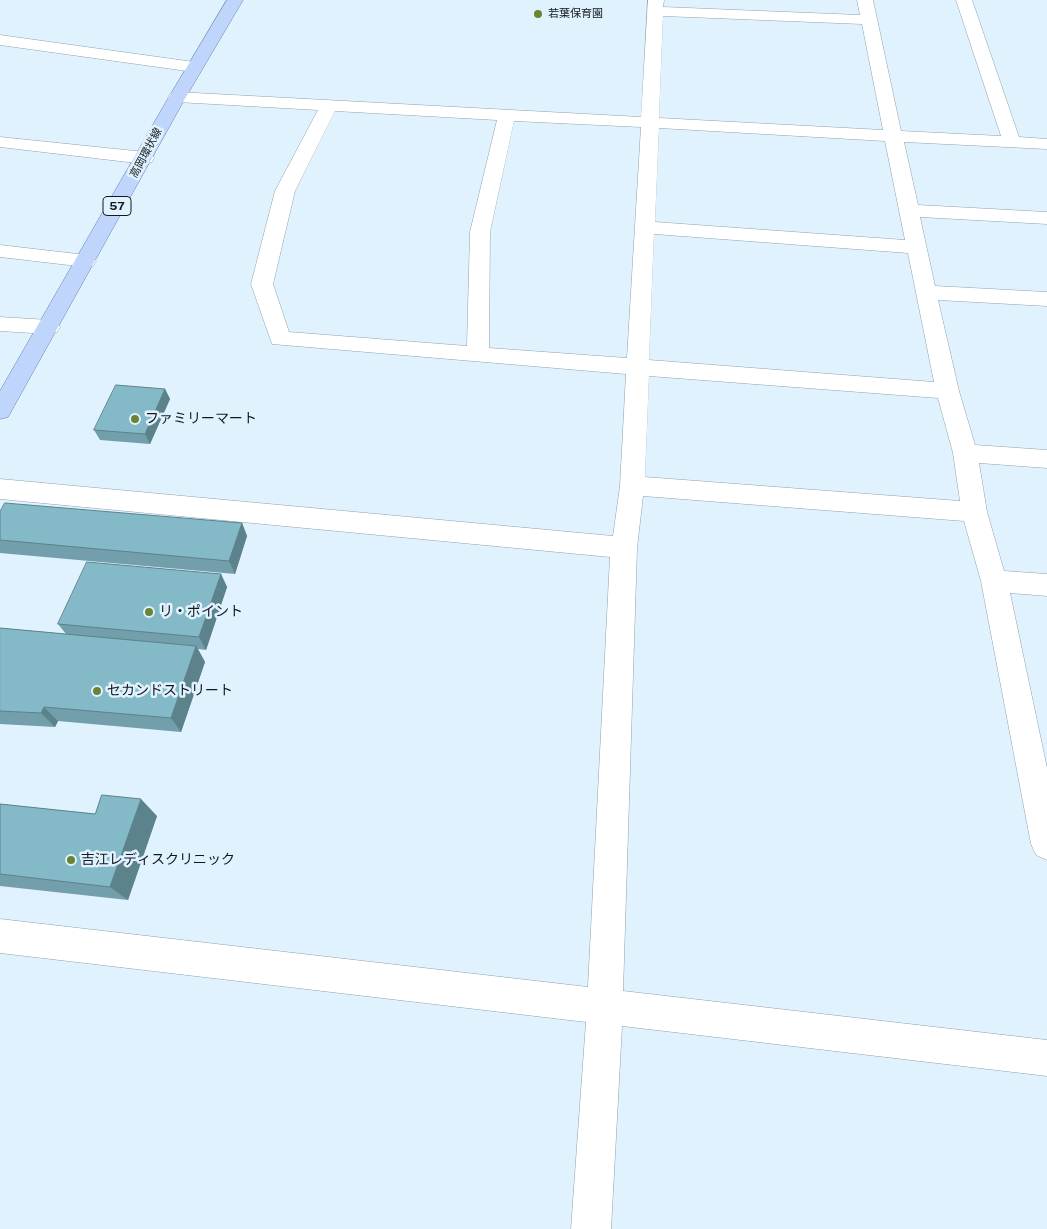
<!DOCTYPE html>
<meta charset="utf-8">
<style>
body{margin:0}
canvas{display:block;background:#e0f2fe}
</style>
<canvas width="1047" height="1229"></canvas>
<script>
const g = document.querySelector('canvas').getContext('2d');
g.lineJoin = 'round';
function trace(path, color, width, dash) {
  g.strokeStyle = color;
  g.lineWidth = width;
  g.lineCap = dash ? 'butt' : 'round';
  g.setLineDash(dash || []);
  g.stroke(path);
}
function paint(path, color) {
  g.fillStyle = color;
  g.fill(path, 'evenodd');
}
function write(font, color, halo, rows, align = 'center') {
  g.font = font + ' "Public Sans","Noto Sans JP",sans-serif';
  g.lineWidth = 5;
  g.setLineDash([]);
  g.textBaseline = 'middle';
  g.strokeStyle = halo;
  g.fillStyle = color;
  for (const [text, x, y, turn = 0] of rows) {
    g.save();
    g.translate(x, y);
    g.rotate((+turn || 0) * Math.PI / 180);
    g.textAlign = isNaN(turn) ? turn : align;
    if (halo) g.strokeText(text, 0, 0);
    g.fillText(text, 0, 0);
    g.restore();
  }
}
const street = new Path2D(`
 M648,0H664L663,7L860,15L857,0H873L901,131L1001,136L956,0H972L1019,137L1047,139V149L904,142L918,205L1047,212V224L920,217L935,286L1047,292V306L938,300L959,391L975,445L1047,450V468L979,463L987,512L1004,571L1047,574V596L1010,593L1047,768V860L1036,855L1031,844L981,581L964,521L643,496L637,548L623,991L1047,1040V1076L622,1026L611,1229H571L586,1022L0,953V919L588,987L610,557L0,499V479L613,536L620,486L626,374L272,344L251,284L275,191L318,110L177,102L171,101L168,97L171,93L177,92L641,117ZM663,16L862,24L883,130L659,118ZM335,111L497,120L470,232L467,346L289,332L273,284L295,191ZM514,121L641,127L627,358L489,348L490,232ZM659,128L885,141L905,240L655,222ZM654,234L908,253L934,382L649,360ZM649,376L938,398L953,453L960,501L645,477Z
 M0,35L194,62L200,63L202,67L200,71L194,72L0,45Z
 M0,137L145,152L152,154L154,158L152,162L145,164L0,147Z
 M0,245L86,255L93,256L96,261L93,266L86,267L0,257Z
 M0,317L49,320L57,322L60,327L57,332L49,334L0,331Z`);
const primary = new Path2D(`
 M227,0H243L183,102L8,417L0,419V391L166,102Z`);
trace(street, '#90a1ac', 1);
trace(primary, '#6681ab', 1);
paint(street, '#fff');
paint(primary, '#bfd5fb');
paint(new Path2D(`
 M165,389L170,399L150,444L100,440L94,430Z
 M0,512L242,523L247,536L235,574L0,553Z
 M221,574L227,587L206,650L198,649L205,662L181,732L58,721L55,727L0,724V628L66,634L58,624Z
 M0,804L95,814L157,816L128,900L0,886Z`), '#729fab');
paint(new Path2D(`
 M165,389L170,399L150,444L145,434Z
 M242,523L247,536L235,574L229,561Z
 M221,574L227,587L206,650L199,637Z
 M196,646L205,662L181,732L171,718Z
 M44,707L58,721L55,727L41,713Z
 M141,799L157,816L128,900L110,887Z`), '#5c828b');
const building = new Path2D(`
 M116,385L165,389L145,434L94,430Z
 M5,503L242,523L229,561L0,540V512Z
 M87,562L221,574L199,637L58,624Z
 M0,628L196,646L171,718L44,707L41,713L0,711Z
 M102,795L141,799L110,887L0,874V804L95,814Z`);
paint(building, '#84b9c7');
trace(building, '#5c828b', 1);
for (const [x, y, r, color] of [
 [538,14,5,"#6b8335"],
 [135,419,5,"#6b8335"],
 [149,612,5,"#6b8335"],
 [97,691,5,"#6b8335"],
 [71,860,5,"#6b8335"]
]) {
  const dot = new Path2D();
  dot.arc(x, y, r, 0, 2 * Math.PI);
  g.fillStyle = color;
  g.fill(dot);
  trace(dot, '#e0f2fe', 2);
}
write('11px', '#12181d', '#e0f2fe', [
 ["若葉保育園",548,14]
], 'left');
write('11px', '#12181d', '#e0f2fe', [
 ["高岡環状線",146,153,-62]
]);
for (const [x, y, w] of [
 [117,206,28]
]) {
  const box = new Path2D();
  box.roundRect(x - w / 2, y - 9.5, w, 19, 4);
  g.fillStyle = '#e0f2fe';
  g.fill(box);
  trace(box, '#12181d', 1);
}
write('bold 12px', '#12181d', null, [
 ["57",117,206]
]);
write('14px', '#12181d', '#e0f2fe', [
 ["ファミリーマート",145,419],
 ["リ・ポイント",159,612],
 ["セカンドストリート",107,691],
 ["吉江レディスクリニック",81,860]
], 'left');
</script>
